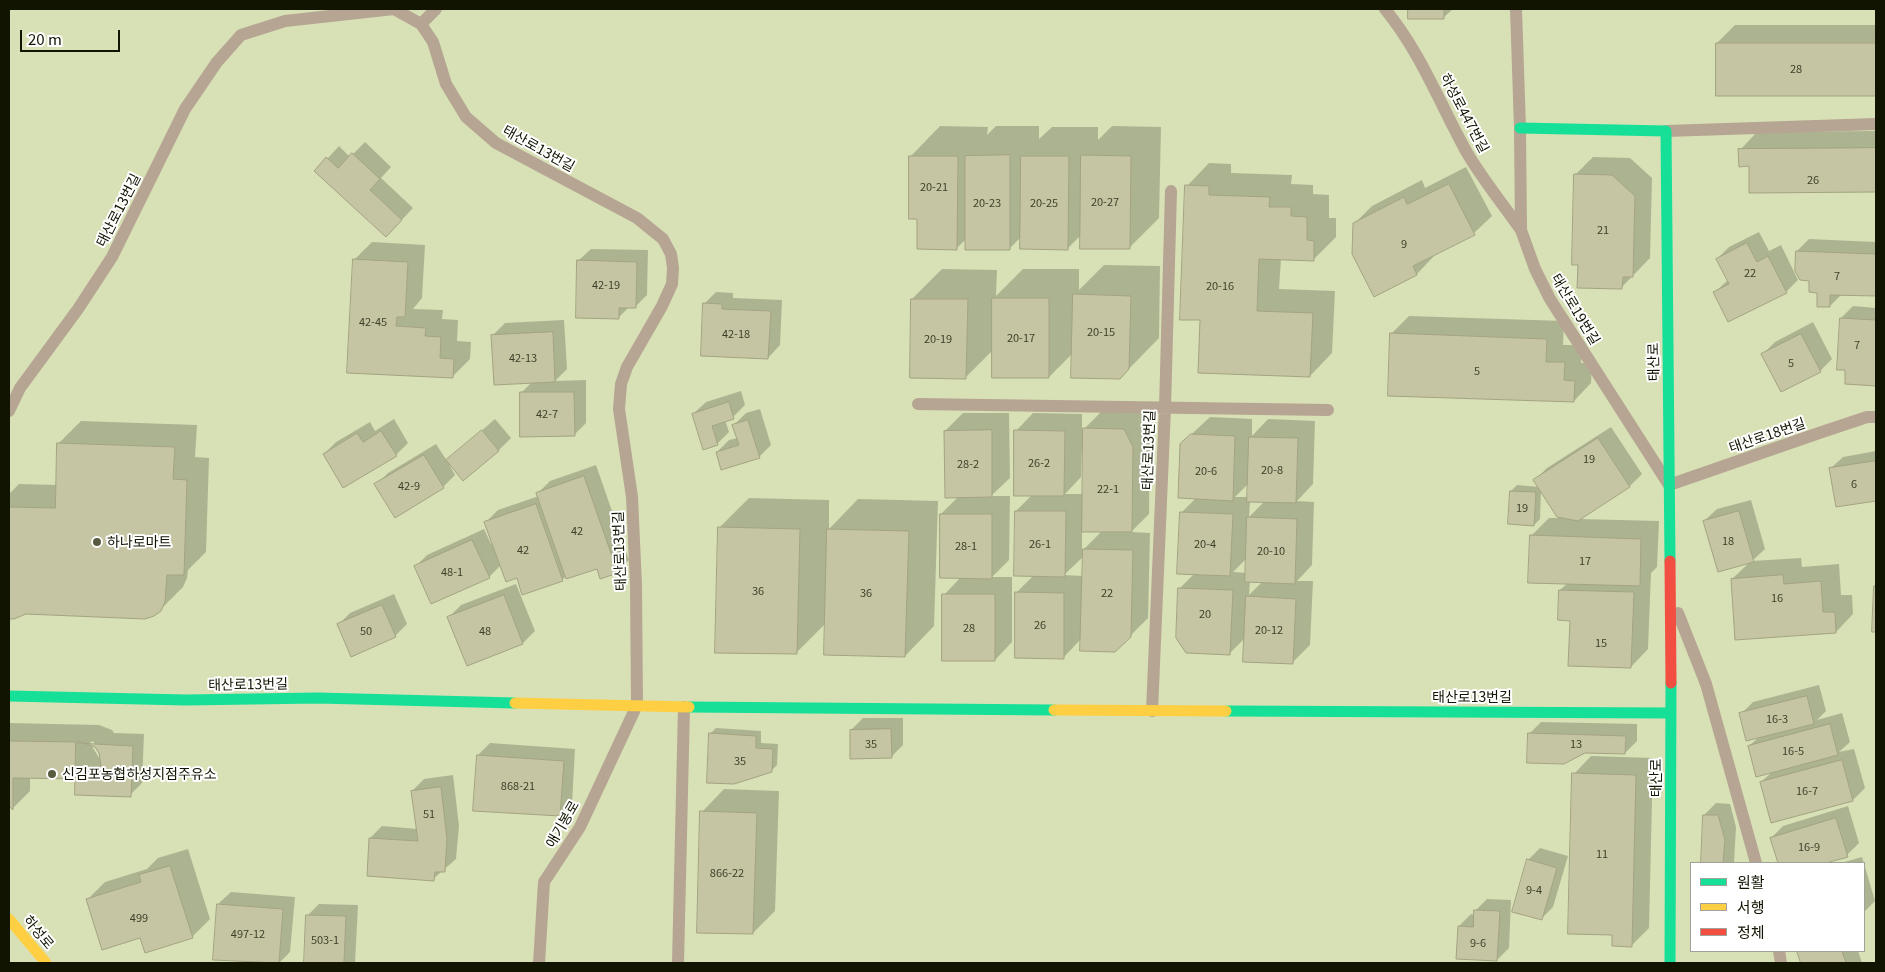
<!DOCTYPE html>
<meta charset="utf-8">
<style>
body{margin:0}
#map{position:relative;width:1885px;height:972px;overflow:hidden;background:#d8e0b6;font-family:Georgia,"Noto Sans KR",serif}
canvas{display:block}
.frame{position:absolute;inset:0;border:10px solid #111400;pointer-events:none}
.legend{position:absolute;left:1690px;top:862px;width:175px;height:90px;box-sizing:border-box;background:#fff;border:1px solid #a0a199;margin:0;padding:6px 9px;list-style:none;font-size:15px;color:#111400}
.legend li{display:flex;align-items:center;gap:10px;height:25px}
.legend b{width:25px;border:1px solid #a0a199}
.scale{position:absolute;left:20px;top:30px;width:100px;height:22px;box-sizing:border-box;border:2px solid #111400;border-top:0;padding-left:6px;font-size:15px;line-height:18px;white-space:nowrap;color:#111400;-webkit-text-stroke:4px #fff;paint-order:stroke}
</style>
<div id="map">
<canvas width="1885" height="972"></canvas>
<div class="frame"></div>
<ul class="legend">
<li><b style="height:6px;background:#16e098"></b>원활</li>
<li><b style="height:6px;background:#ffcf43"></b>서행</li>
<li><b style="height:6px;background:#f24e42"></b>정체</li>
</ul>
<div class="scale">20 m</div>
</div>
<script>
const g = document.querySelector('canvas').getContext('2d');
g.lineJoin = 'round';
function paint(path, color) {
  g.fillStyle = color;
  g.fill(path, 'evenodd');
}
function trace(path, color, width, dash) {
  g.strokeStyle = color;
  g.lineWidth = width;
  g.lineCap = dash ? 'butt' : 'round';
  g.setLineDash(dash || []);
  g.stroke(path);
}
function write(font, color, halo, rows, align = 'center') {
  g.font = font + ' Georgia,"Noto Sans KR",serif';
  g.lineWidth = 4;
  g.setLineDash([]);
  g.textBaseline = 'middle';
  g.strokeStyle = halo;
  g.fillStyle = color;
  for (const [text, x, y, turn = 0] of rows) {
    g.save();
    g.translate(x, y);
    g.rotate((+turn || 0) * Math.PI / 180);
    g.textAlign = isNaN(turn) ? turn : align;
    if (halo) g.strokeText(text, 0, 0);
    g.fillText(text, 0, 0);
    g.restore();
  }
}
paint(new Path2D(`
 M1409,9H1453L1443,18H1409Z
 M1735,25H1876V95H1717V43Z
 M940,126L988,127L987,135L996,126H1039V139L1052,127H1098V140L1112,126L1161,127L1159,218L1129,248L1081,235L1067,249L1022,236L1009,249L966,239L957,248L918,218L911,156Z
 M1876,131V191L1751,192V165L1740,150L1757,132Z
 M365,142L391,167L381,178L413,208L398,224L316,171L339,146L350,157Z
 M1593,157L1630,158L1652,178L1650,258L1621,288L1575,175Z
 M1209,163L1231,164V173L1292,175L1291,184L1313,185V194L1329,195V218H1336V237L1313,260L1281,259L1279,289L1335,291L1332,353L1310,376L1201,319L1187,186Z
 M1466,167L1492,216L1474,233L1433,254L1434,256L1417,274L1375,295L1354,224L1372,206L1422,180L1425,188Z
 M1759,232L1769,251L1781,245L1798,280L1786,292H1715L1728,280L1717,259L1729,247Z
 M1809,239L1876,242V295L1842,294L1830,306L1810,280L1797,251Z
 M372,242L425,245L422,298L413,309L443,310L442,319L458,320L457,341L471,342L470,359L453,376L349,372L354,260Z
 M591,249L648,250L647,295L635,307H629L618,318L578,261Z
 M1104,265L1160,266L1159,338L1120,378L1073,353L1049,377L993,350L965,378L912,299L942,269L997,270L996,296L1023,269H1079V290Z
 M716,292L733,293V298L782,300L780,345L768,358L704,304Z
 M1853,306L1876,308V385L1846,383V369L1841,318Z
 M1409,316L1564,321L1563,345H1582L1581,363H1592L1591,383L1574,401L1391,334Z
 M564,320L567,369L555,381L586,380V423L574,435L521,393L532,382L493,335L505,323Z
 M1813,322L1832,359L1820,371L1763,354L1775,342Z
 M741,391L745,405L733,417L725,420L729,432L717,444L693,414L706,402Z
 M760,409L771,445L759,457L717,452L729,440L738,438L734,425L746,413Z
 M1102,411L1142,412L1150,429L1149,514L1131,532L1150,533L1148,618L1130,636L1081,639L1064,657L1016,593L1034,575L1016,511L1032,495L1016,431L1033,413L1082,414V431ZM1082,446H1084V494H1065L1081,477ZM1082,530L1102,531L1082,551ZM1084,556L1083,576L1064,575Z
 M963,413H1009L1010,478L991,496H1010L1009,560L992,577H1012V642L995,660L944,595L961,577L941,514L959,496L945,431Z
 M1210,417L1252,419V436L1268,419L1315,421L1313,484L1297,501L1314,502L1312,565L1297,581H1313L1310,645L1292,663L1245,638L1230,653L1179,589L1194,574L1181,513L1196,498L1181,444ZM1249,483L1248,497H1235ZM1250,501H1265L1249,517ZM1247,558V573L1233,572ZM1250,581L1262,582L1249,595Z
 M394,419L408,443L396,455L324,454L336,442L370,422L375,431Z
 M495,419L511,438L499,450L463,479L451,465L450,466L455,475L443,487L395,516L376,485L388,473L436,444L447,461Z
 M81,421L197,425L195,457L209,458L206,552L188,570L187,578L183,587L160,610L26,613L14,618H9V494L19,484L57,485L59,443Z
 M1611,427L1642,474L1630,486L1579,519L1659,521L1657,567L1651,573L1648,649L1631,667L1571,620L1560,590L1568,583L1531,536L1549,518H1559L1541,490L1540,519L1534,525L1511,491L1517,485L1539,487L1535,480L1547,468Z
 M1876,451V500L1837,506L1830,469L1843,457Z
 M596,465L629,560L617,572L598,567L566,576L562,580L517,577L501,565L489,577L415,567L427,555L484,529L491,544L493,543L486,522L498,510L539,496L538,493L550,481Z
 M749,498L829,500V529L858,499L938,501L934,626L905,656L826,623L796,653L719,528Z
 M1751,500L1765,549L1752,561L1801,558L1802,567L1839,564L1841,595H1852L1853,614L1836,632L1732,579L1750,562L1704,521L1717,509Z
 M516,584L535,631L523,643L449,617L461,605Z
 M394,594L407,624L395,636L338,625L350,613Z
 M1819,685L1826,711L1817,720L1842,713L1850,742L1839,752L1854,749L1865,788L1853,800L1772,822L1761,782L1772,772L1749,746L1760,736L1741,714L1753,702Z
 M863,718H903V745L891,757L851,730Z
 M1541,722L1637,724V741L1625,753L1585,752L1529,734Z
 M9,723L99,725L112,730L114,733L144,734L142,783L130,795L79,778L30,777V791L13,808L9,804ZM93,741L101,756V761L90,743Z
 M716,728L761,731V743L778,744L777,765L771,771L710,734Z
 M490,743L575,749L572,803L560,815L478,755Z
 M1591,756L1653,758L1649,928L1631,946L1614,934L1574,774Z
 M453,775L459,826L456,859L433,879L370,838L382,826L418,829L412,791L424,779Z
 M724,789L779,791L775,911L753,933L702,812Z
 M1716,803L1730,804L1736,827L1734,863H1702L1704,815Z
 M1848,806L1859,843L1847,855L1822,863H1779L1771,838L1783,826Z
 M1540,848L1568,856L1553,907L1541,919L1528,860Z
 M188,849L210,919L192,937L141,936L88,899L105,882L147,869L158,858Z
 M1862,857L1875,901L1864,912V863H1841Z
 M231,892L295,897L290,952L279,963L214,959L218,904Z
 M1487,899L1511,900L1509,948L1497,960L1459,926L1471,914L1475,915V911Z
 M319,904L358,905L355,963H305L307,916Z
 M1799,951H1858L1862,963H1802Z`), '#0003');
const building = new Path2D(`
 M1408,9H1444V19H1408Z
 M1716,43H1876V96H1716Z
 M1876,148V192L1749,193V166L1739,167L1738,149Z
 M352,153L380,179L370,190L402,220L386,237L314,171L326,157L338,168Z
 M1010,155V250H965V156Z
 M1081,155L1131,156L1130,249H1080Z
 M909,156H958L957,250L917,249V219H909Z
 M1021,156H1069L1068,250L1020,249Z
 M1574,174L1612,175L1635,196L1633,277H1623L1622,289L1577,288L1578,265H1572Z
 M1449,184L1475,235L1413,266L1417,275L1374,297L1352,254L1353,223L1404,197L1407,204Z
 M1185,185L1209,186V195L1270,197L1269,207H1291V216L1307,217V240L1314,241V261L1259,259L1257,311L1313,313L1310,377L1198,373L1200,320H1180Z
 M1747,243L1757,262L1768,256L1787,293L1728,322L1713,292L1729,284L1716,259Z
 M1796,251L1876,254V296L1830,295V307H1817V293L1809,292V281L1800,280L1795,271Z
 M353,259L408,262L405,317H397L396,326L426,328L425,336L441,337L440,358L454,359L453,378L347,373Z
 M577,260L637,262L636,308H619V319L576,318Z
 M1073,294L1131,296L1129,369L1120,379L1071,378Z
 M992,298H1049V378H992Z
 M911,299H968L966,379L910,378Z
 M703,303L722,304V309L771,311L768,359L701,356Z
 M1840,318L1876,320V386L1845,384V370H1837Z
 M553,332L555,382L494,385L491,335Z
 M1390,333L1547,339L1546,362H1565L1564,380L1575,381L1574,402L1388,396Z
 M1801,334L1821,372L1781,392L1761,354Z
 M520,392H574L575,436L520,437Z
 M729,402L734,419L712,426L718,445L703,450L692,414Z
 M748,420L760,458L721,470L716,452L739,445L732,425Z
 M1083,428L1124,429L1133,447L1132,532H1082Z
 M482,430L499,451L463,481L446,460Z
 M992,430V497L945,498L944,431Z
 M1014,430L1065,431L1064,496H1014Z
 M381,431L397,456L343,488L323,454L357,433L363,442Z
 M1191,434L1235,436L1233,501L1178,498L1180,444Z
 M1249,437L1298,438L1296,503L1247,502Z
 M1598,438L1630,487L1578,521L1557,517L1533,480Z
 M57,443L175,447L173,479L187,480L184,575H167L165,602L161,611L154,616L145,619L26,614L14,619H9V507L55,508Z
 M424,455L444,488L395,518L374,484Z
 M1876,461V501L1836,507L1829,468Z
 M584,476L618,573L600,579L597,569L566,579L536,493Z
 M1510,491L1536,492L1534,526L1508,524Z
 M536,504L563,581L522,595L517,578L506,582L484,522Z
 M1015,511H1066L1065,577L1014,576Z
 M1739,511L1754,562L1718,572L1703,521Z
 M1180,512L1233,514L1230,576L1177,574Z
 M940,514H992V579L940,578Z
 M1247,517L1297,519L1295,584L1245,582Z
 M718,527L800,529L797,654L715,653Z
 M827,529L909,531L905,657L824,655Z
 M1530,535L1641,539L1640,586L1528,583Z
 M472,540L490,578L431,604L414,566Z
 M1083,549L1133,550L1131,637L1115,652L1080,651Z
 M1783,575L1784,584L1821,581L1823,612H1835L1836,633L1735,640L1731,579Z
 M1874,586H1876V632H1872Z
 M1178,588L1233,590L1230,655L1186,653L1176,638Z
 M1559,590L1634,592L1631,668L1568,666L1570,621L1558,620Z
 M1015,592L1064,593V659L1015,658Z
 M942,594H995V661H942Z
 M504,595L523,644L467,666L447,617Z
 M1246,596L1296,599L1293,664L1243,662Z
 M382,605L396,637L351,657L337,624Z
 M1807,696L1814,724L1746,741L1739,713Z
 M1830,724L1838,755L1756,777L1748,746Z
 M891,729L892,758L850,759V730Z
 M709,733L756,736V748L773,749L772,772L734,784L707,783Z
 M1528,733L1626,736L1625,754L1585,753L1564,764L1527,763Z
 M9,741L81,742L95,747L99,753L101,766L94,777L87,779L13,778V810L9,806Z
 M76,743L133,746L131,797L75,795Z
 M477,755L564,761L560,816L473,811Z
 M1842,760L1853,801L1771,823L1760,782Z
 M1572,773L1636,775L1632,947L1612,946V935L1568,934Z
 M441,787L447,839L445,872H435L434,881L367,876L369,838L418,841L411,791Z
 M700,811L757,813L753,934L697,933Z
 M1703,815H1718L1725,840L1723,863H1701Z
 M1836,818L1848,857L1826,863H1778L1770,838Z
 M1527,859L1557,868L1542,920L1512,912Z
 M170,866L193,938L145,953L140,938L102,950L86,899L141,882L139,875Z
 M217,904L283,909L279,963L213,960Z
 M1474,910L1500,911L1497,961L1456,959L1458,926L1473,927Z
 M306,915L346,916L344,963H304Z
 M1797,951H1842L1846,963H1801Z`);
paint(building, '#c5c4a3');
trace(building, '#a3a381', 1);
trace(new Path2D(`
 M1385,9C1421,53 1439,102 1466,151C1482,179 1503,204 1521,230
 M1516,9L1520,128L1521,230L1535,269L1550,299L1669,485L1822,432L1867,417H1876
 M421,24L436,9
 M1666,131L1876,124
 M918,404L1328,410
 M9,411L20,388L78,309L112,257L185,109L217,62L241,35L285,21L394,9L421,24L433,42L446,84L466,117L496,143L637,218L663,239L671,254L673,268L672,284L662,306L627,367L621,384L619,409L632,497L636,585L637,705L580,827L544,882L539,963
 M1678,613L1706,684L1756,863
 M1152,711L1165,408L1171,191
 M1779,951L1781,963
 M678,963L684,707`), '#b6a592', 12);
trace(new Path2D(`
 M1520,128L1666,131L1670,561
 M9,696L186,700L318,698L515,703
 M689,707L1054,710
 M1226,711L1671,713
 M1670,963L1671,683`), '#16e098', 11);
trace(new Path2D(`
 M515,703L689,707
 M1054,710L1226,711
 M9,919L46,963`), '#ffcf43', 11);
trace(new Path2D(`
 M1670,561L1671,683`), '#f24e42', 11);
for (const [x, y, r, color] of [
 [97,542,5,"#575b40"],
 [52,774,5,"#575b40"]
]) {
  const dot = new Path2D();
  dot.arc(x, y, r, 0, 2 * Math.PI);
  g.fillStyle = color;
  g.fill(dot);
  trace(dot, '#fff', 2);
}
write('11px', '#3e4029', null, [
 ["28",1796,69],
 ["26",1813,180],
 ["20-21",934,187],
 ["20-27",1105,202],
 ["20-23",987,203],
 ["20-25",1044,203],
 ["21",1603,230],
 ["9",1404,244],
 ["22",1750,273],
 ["7",1837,276],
 ["42-19",606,285],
 ["20-16",1220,286],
 ["42-45",373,322],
 ["20-15",1101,332],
 ["42-18",736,334],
 ["20-17",1021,338],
 ["20-19",938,339],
 ["7",1857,345],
 ["42-13",523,358],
 ["5",1791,363],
 ["5",1477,371],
 ["42-7",547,414],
 ["19",1589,459],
 ["26-2",1039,463],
 ["28-2",968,464],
 ["20-8",1272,470],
 ["20-6",1206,471],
 ["6",1854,484],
 ["42-9",409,486],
 ["22-1",1108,489],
 ["19",1522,508],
 ["42",577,531],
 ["18",1728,541],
 ["26-1",1040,544],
 ["20-4",1205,544],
 ["28-1",966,546],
 ["42",523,550],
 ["20-10",1271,551],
 ["17",1585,561],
 ["48-1",452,572],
 ["36",758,591],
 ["36",866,593],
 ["22",1107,593],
 ["16",1777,598],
 ["20",1205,614],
 ["26",1040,625],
 ["28",969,628],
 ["20-12",1269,630],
 ["50",366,631],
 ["48",485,631],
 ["15",1601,643],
 ["16-3",1777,719],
 ["35",871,744],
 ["13",1576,744],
 ["16-5",1793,751],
 ["35",740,761],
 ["868-21",518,786],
 ["16-7",1807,791],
 ["51",429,814],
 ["16-9",1809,847],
 ["11",1602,854],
 ["866-22",727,873],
 ["9-4",1534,890],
 ["499",139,918],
 ["497-12",248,934],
 ["503-1",325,940],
 ["9-6",1478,943]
]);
write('14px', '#111400', '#fff', [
 ["하성로447번길",1465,113,62],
 ["태산로13번길",539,148,29],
 ["태산로13번길",118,210,-63],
 ["태산로19번길",1576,309,59],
 ["태산로",1653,362,-91],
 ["태산로18번길",1767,435,-19],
 ["태산로13번길",1148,450,-88],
 ["태산로13번길",619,551,-92],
 ["태산로13번길",248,684,-1],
 ["태산로13번길",1472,697],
 ["태산로",1656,778,-90],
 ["애기봉로",562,824,-60],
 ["하성로",39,932,50]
]);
write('14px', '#111400', '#fff', [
 ["하나로마트",107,542],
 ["신김포농협하성지점주유소",62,774]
], 'left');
</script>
